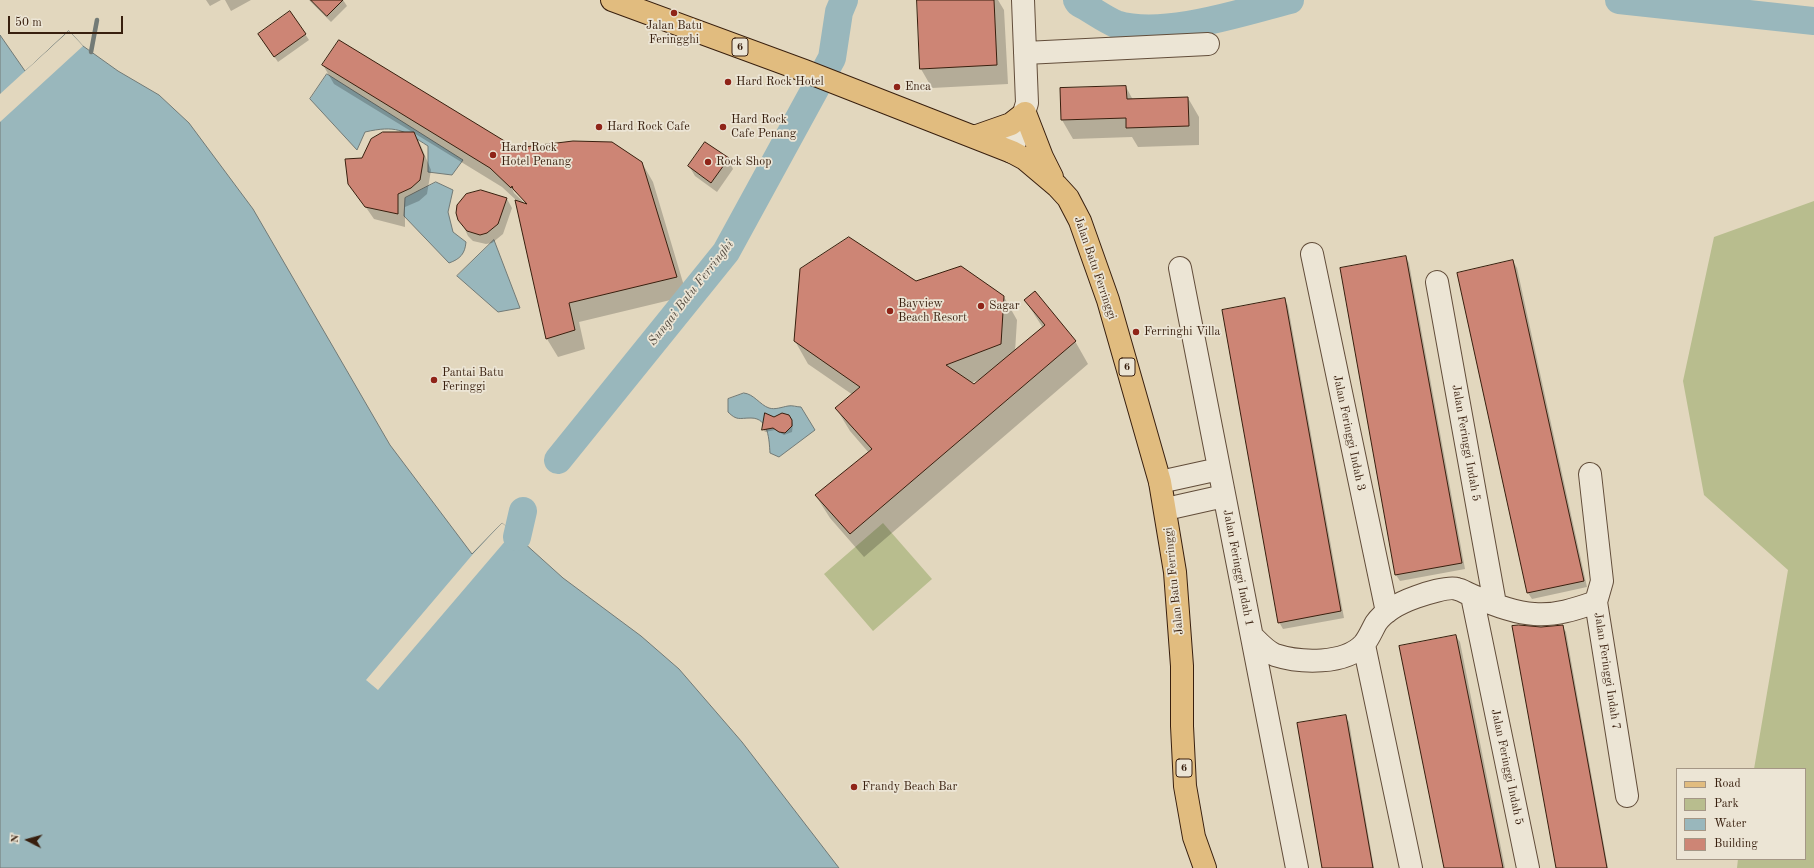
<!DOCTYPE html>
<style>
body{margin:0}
#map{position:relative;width:1814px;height:868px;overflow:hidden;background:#e2d7be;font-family:"Old Standard TT",serif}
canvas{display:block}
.legend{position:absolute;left:1676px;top:768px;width:130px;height:92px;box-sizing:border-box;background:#ece5d5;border:1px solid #a49685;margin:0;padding:5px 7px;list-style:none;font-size:12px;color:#381f0e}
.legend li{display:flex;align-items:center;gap:8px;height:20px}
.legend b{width:20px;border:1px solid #a49685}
.north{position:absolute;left:8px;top:820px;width:40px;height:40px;-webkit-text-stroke:3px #ece5d5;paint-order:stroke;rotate:276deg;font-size:11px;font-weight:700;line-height:16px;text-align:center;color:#381f0e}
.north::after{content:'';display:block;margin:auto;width:14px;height:18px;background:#381f0e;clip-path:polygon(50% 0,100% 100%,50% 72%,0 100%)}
.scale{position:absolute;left:8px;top:16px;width:115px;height:18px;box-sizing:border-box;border:2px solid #381f0e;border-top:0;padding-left:5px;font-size:12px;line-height:14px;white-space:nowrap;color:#381f0e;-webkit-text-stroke:3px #ece5d5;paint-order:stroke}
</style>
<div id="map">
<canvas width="1814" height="868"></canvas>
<ul class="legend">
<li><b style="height:5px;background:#e1bc7f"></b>Road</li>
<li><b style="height:11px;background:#b8bd8e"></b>Park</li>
<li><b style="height:11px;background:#99b7bc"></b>Water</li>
<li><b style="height:11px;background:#cd8575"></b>Building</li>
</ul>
<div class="north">N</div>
<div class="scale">50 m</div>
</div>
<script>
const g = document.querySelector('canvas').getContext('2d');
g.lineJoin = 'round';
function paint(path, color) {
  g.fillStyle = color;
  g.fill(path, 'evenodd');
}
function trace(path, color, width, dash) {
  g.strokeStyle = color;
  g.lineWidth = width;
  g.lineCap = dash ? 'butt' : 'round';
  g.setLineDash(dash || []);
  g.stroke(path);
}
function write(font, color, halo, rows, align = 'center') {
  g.font = font + ' "Old Standard TT",serif';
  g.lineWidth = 3.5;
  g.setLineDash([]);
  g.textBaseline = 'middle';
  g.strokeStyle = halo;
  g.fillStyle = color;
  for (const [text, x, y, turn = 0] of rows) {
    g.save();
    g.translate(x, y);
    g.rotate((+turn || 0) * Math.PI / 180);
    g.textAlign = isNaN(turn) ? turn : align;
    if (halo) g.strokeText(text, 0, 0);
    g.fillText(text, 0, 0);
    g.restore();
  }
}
paint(new Path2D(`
 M1814,201V868H1737L1738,859H1805V769H1754L1788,570L1704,495L1683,381L1714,237Z
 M883,523L932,579L873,631L824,574Z`), '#b8bd8e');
const water = new Path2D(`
 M69,31L83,46L118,71L159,95L189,123L253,209L390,445L472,554L502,523L563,578L641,636L679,669L742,742L839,868H0V35L25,71Z
 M327,74L463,160L452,175L428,172V146C403,130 396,125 365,132L357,150L310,99Z
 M436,182L453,190L448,212L453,232L466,242C465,254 460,259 449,263L404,216L405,198Z
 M494,240L520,308L498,312L457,276Z
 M744,393C754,394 760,405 769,408C775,410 782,407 788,406C792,405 797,407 801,407L815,430L779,457L770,453C769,440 769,418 751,418C739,418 737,421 728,412V399Z`);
paint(water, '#99b7bc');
trace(water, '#727a76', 1);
paint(new Path2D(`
 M69,31L83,46L0,122V94Z
 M502,523L513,532L378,690L366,680L473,554Z`), '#e2d7be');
paint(new Path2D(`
 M206,0H221L210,6Z
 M225,0H251L231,11Z
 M309,0H343L347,6L331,22Z
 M918,0H998L1004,10L1008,84L932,88L921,69Z
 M305,34L309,40L278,62L259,35Z
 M323,65L515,149L642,163L653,182L687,296L579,322L585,349L558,357L547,339L516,200L502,187L334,84ZM512,188L531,206L530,208L514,193Z
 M1126,87L1133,100L1188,98L1199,117V145L1138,147L1132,137L1073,139L1062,120Z
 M414,133L421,146L431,170L427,194L419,201L405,207V227L374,219L349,183L362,159Z
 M728,159L733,169L717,192L695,176L689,166Z
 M481,191L507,199L512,208L503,234L492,243L486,244L473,241L468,236L457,213L467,195Z
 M1406,257L1409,263L1465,569L1400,581L1396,575L1341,269Z
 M1513,261L1517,268L1587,587L1532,599L1528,593L1458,274Z
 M916,282L1004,297L1017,320L1015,352L1043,328L1025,300L1075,341L1088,364L864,557L830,518L816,496L869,453L850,431L836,408L853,395L808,364L795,341ZM981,379L974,385L971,383Z
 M1285,299L1288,306L1344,618L1283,629L1279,622Z
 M774,418L792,421L793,424L792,432L784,435L775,430L765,432L763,429Z
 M1562,626L1566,632L1608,868H1557L1543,628Z
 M1456,636L1460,642L1505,868H1445Z
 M1345,716L1349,722L1374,868H1323Z`), '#0003');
trace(new Path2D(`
 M91,52L97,20`), '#727a76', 4.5);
trace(new Path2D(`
 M1077,0L1079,3C1091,9 1104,19 1116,24C1163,39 1243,12 1290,0
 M1619,0L1814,21
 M558,460L726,252L832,58L839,12L844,0
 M517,537L523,511`), '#99b7bc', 28);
const building = new Path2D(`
 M311,0H343L327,16Z
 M917,0H994L997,65L920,69Z
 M290,11L306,34L274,57L258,34Z
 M339,40L516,148L573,141L612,142L642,162L677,277L569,303L575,330L546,339L515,200L527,204L513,189L512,186L511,188L490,168L322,65Z
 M1126,86L1127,99L1188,97L1189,126L1126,128V118L1061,120L1060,88Z
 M383,132H414L424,156L420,180L411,188L398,194V214L365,207L348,184L345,159L362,158L371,139Z
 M705,142L729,158L711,183L688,166Z
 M481,190L507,198L498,224L487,233L480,235L467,231L458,220L456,213L457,205L466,194Z
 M849,237L916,281L961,266L1004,296L1001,344L946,365L974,384L1045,325L1024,300L1035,291L1076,341L850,534L815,495L872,449L835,408L860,387L794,341L800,269Z
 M1406,256L1462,563L1395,575L1340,268Z
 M1513,260L1584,581L1527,593L1457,273Z
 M1285,298L1341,611L1278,623L1222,310Z
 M765,413L774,417L782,413L789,415L792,420V426L785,433L779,432L773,428L762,430Z
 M1519,625L1541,627L1563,625L1607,868H1556L1512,626Z
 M1456,635L1503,868H1444L1399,646Z
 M1346,715L1373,868H1322L1297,723Z`);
paint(building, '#cd8575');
trace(building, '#381f0e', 1);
const minor = new Path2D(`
 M1025,53L1208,44
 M1012,152L1027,103L1023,0
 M1312,254L1387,612
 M1180,268L1297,868
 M1437,282L1495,604
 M1590,474L1602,581L1596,602L1627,796
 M1160,482L1219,469
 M1166,509L1224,496
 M1472,596L1528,868
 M1252,636C1259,643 1266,651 1275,655C1300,663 1345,665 1364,644C1369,638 1372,630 1376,623C1385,610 1402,602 1416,597C1424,594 1449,586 1457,589C1462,590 1466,593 1471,595C1489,603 1514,613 1534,614C1555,616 1576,609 1596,602
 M1364,645L1411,868`);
const major = new Path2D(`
 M612,0L805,71L1012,152L1025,159L1057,186L1068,198L1080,221L1108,300L1160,482L1175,572L1182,666V726L1185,786L1194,837L1205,868
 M974,137L1011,124L1025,113L1042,157L1052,177`);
trace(minor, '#624d3a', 24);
trace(major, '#381f0e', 24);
trace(minor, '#ece5d5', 22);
trace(major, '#e1bc7f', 22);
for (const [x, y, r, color] of [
 [674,13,4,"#8f2418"],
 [728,82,4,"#8f2418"],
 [897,87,4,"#8f2418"],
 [599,127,4,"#8f2418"],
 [723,127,4,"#8f2418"],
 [493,155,4,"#8f2418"],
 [708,162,4,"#8f2418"],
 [981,306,4,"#8f2418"],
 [890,311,4,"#8f2418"],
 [1136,332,4,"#8f2418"],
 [434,380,4,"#8f2418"],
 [854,787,4,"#8f2418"]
]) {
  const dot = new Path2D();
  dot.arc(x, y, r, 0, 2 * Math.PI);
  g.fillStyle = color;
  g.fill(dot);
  trace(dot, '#ece5d5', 1.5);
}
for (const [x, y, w] of [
 [740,47,16],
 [1127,367,16],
 [1184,768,16]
]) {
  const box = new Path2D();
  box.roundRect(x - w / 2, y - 9, w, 18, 3);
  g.fillStyle = '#ece5d5';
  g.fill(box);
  trace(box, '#381f0e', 1);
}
write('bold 11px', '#381f0e', null, [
 ["6",740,47],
 ["6",1127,367],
 ["6",1184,768]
]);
write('12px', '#381f0e', '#ece5d5', [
 ["Jalan Batu",674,26,"center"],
 ["Feringghi",674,40,"center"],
 ["Hard Rock Hotel",736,82],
 ["Enca",905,87],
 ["Hard Rock",731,120],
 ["Cafe Penang",731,134],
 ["Hard Rock Cafe",607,127],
 ["Hard Rock",501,148],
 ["Hotel Penang",501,162],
 ["Rock Shop",716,162],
 ["Bayview",898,304],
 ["Beach Resort",898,318],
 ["Sagar",989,306],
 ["Ferringhi Villa",1144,332],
 ["Pantai Batu",442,373],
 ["Feringgi",442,387],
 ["Frandy Beach Bar",862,787]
], 'left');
write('12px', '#381f0e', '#ece5d5', [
 ["Jalan Batu Ferringgi",1095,268,71],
 ["Jalan Feringgi Indah 3",1349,433,78],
 ["Jalan Feringgi Indah 5",1466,443,80],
 ["Jalan Feringgi Indah 1",1238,568,79],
 ["Jalan Batu Ferringgi",1174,581,-96],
 ["Jalan Feringgi Indah 7",1607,671,81],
 ["Jalan Feringgi Indah 5",1507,767,78]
]);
write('italic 13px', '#554d42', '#ece5d5', [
 ["Sungai Batu Ferringhi",691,293,-52]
]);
</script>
